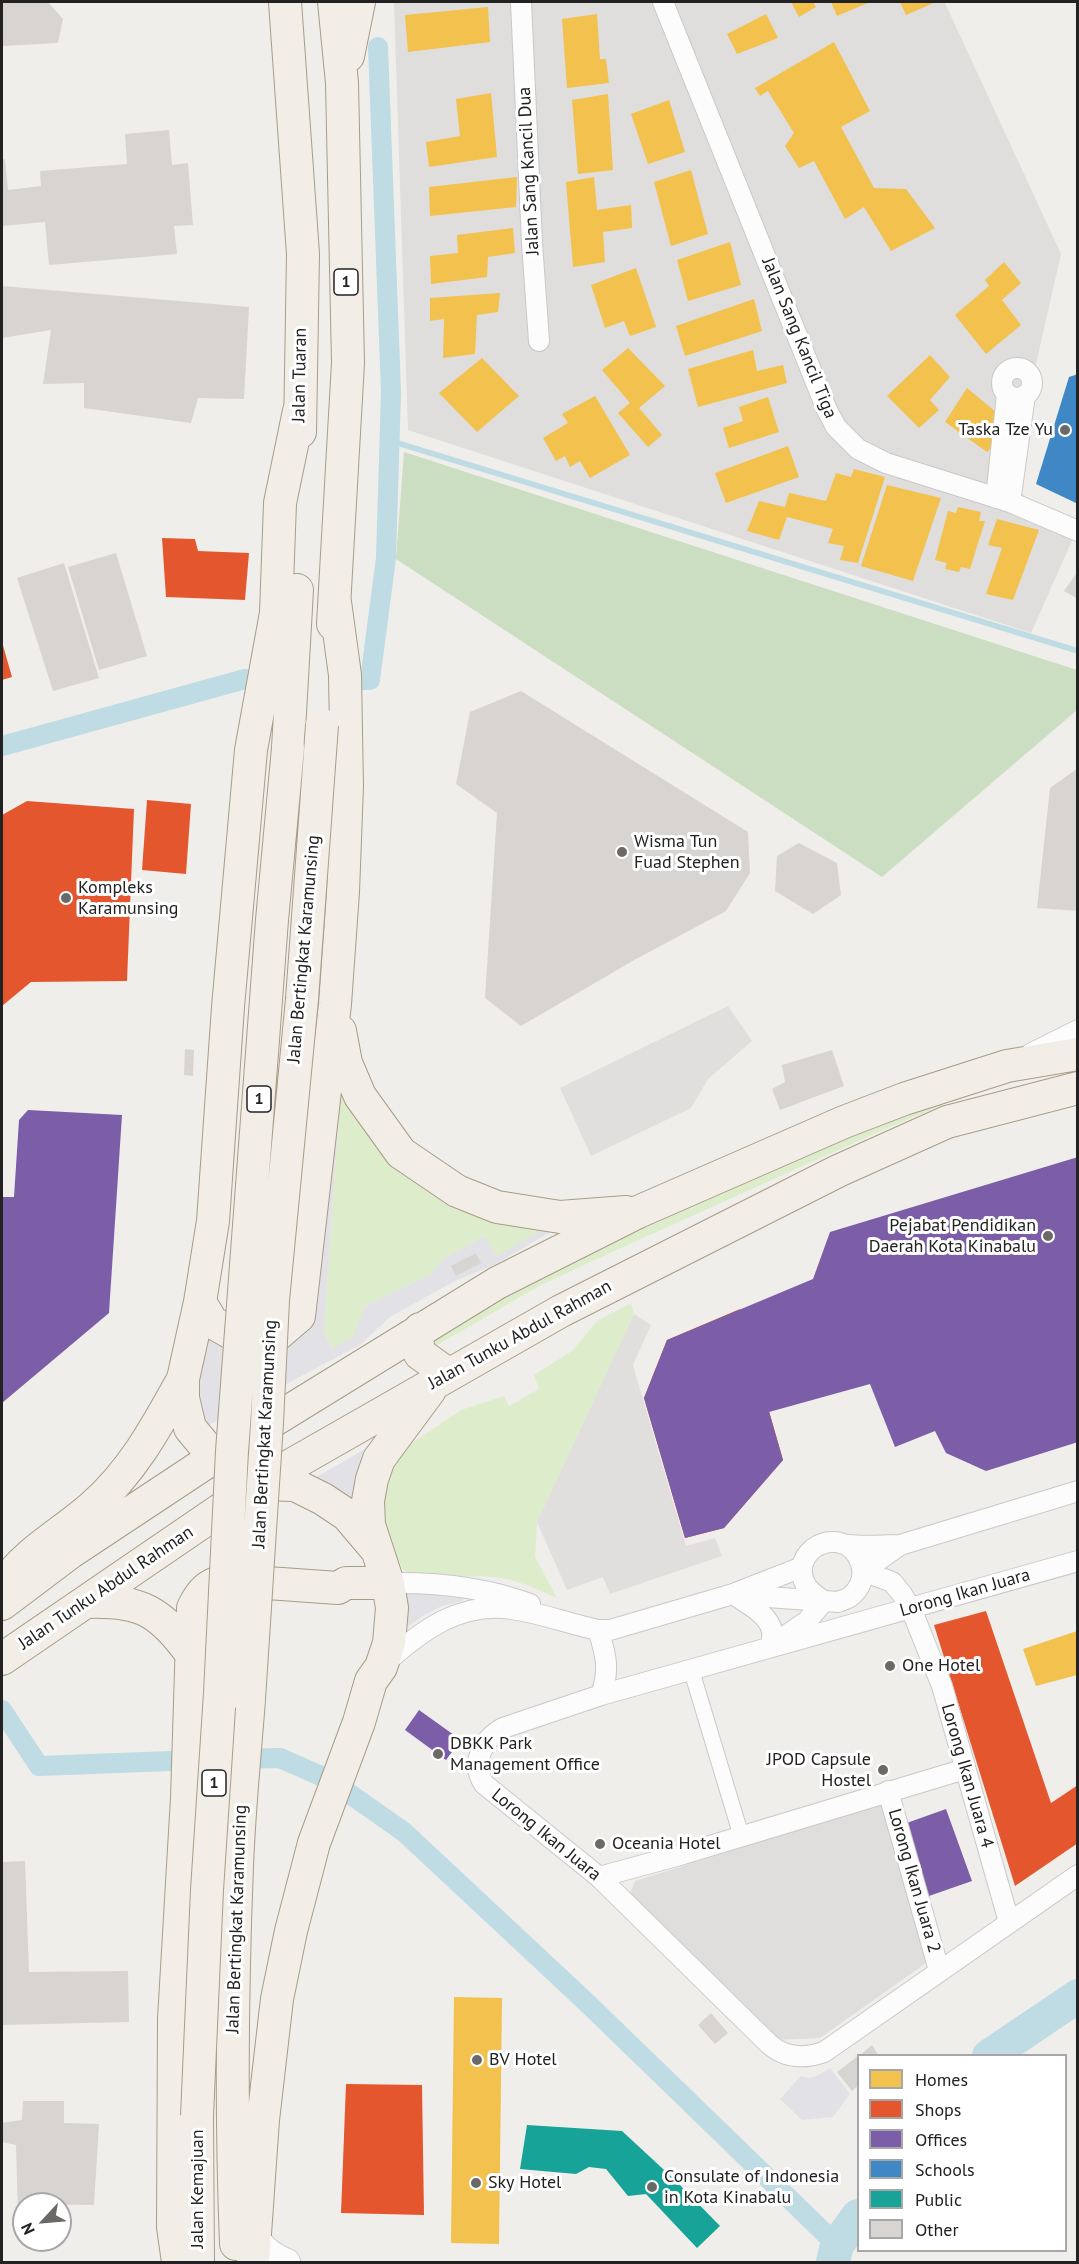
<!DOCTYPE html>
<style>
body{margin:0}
#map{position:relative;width:1079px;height:2264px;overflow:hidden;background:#f0eeeb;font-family:"PT Sans",sans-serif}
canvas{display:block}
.frame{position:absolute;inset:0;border:3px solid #222;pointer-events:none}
.legend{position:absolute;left:857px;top:2054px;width:210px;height:198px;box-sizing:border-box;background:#fff;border:2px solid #a7a7a7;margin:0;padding:8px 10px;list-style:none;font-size:18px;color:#222}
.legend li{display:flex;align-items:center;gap:12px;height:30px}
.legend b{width:30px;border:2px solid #a7a7a7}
.north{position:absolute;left:12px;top:2192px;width:60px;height:60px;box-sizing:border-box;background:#fff;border:2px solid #a7a7a7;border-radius:50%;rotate:244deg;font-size:16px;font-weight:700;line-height:24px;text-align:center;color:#222}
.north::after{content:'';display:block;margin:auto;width:21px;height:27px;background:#6a6968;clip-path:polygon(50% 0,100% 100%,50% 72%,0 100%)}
</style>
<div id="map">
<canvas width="1079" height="2264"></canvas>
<div class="frame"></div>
<ul class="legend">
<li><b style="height:16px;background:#f2c14e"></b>Homes</li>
<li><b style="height:16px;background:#e4572e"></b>Shops</li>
<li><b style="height:16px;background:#7b5ea7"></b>Offices</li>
<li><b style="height:16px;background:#3f88c5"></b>Schools</li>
<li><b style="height:16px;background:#17a398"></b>Public</li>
<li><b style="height:16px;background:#d7d4d2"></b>Other</li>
</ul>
<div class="north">N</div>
</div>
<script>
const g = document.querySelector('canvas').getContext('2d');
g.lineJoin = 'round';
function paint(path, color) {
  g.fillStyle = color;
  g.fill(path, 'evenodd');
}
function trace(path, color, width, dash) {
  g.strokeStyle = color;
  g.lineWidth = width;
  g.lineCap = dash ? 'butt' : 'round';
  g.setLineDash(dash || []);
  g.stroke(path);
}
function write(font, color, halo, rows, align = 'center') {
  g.font = font + ' "PT Sans",sans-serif';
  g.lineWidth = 6;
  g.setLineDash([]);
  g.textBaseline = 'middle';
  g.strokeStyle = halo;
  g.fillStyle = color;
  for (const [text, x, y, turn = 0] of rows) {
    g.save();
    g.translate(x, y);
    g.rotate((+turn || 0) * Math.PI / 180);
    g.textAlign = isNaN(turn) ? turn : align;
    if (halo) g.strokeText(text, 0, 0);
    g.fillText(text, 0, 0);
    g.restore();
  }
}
paint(new Path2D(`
 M394,2H948L945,3L1061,254L1009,483L1074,536L1031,633L408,430Z
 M881,1804L929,1961L820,2038L778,2040L630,1894L635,1881Z`), '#dfdedc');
paint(new Path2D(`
 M341,1081L395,1153L549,1226L496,1257L485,1236L446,1257L431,1274L365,1306L354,1337L333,1350L324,1332Z
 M1001,1081L887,1128L621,1248L541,1285L432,1348L429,1343L538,1277L616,1238L883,1119Z
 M631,1303L634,1314L537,1522L535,1557L557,1598C537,1589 517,1580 495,1577C469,1574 426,1581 403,1570L388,1538L379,1506L390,1465L408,1446L461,1410L504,1396L509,1406L539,1389L534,1375L572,1351L597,1321Z`), '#ddeccb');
paint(new Path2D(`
 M404,452L1077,670V710L882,877L396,559Z`), '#cbdec1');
paint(new Path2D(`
 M728,1006L752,1041L708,1079L691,1108L591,1156L560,1088Z
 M634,1314L651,1325L633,1365L686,1546L715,1538L722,1556L610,1594L603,1577L567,1590L537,1522Z`), '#e0dfde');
paint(new Path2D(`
 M341,1081L324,1332L332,1349L353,1337L365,1306L431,1274L446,1257L485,1236L496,1256L549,1226L552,1231L496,1264L453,1282L390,1317L360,1345L207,1426L193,1413L201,1318L313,1313L318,1299L334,1084Z
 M384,1438L358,1507L313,1479Z
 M403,1593L465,1596L462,1601L442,1606L424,1615L402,1631Z
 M830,2068L850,2094L833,2117L802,2120L780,2099L801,2076L809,2078L815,2077Z`), '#e2e1e5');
paint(new Path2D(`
 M791,2H813L816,7L799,17Z
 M831,2H870L837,16Z
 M900,2H936L906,15Z
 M488,7L490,42L408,52L405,15Z
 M597,14L600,59H606L609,83L567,88L562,19Z
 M766,14L778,38L737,54L727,34Z
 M834,42L870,111L841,127L874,188L906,189L935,228L891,251L864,207L845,219L814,161L799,168L785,146L794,133L768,91L760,96L755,88Z
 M491,93L497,157L429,167L426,142L460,136L456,99Z
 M608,94L613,170L578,174L572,100Z
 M669,100L685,152L648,164L631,114Z
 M691,170L708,234L671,246L654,182Z
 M517,177L516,207L430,216L429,187Z
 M594,177L597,210L631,205L632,228L603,232L605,262L573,267L566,182Z
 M513,228L515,253L488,257L487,277L431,284L430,256L458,253L457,235Z
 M730,242L741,285L688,301L677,260Z
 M1004,262L1021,283L1002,300L1021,325L986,354L955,315L989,286L985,280Z
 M636,268L656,327L630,336L624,321L605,328L591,285Z
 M500,293L498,312L477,315L475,354L443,358L444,319L430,321V298Z
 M754,299L762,331L685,356L676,326Z
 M628,348L665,386L639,408L662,435L648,447L618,413L630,403L602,370Z
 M753,350L757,371L783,365L787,383L698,407L688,369Z
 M930,355L950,377L930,400L939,410L919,428L887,396Z
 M482,358L519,396L477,432L439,393Z
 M967,388L1003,418L991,438L997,442L987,452L945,422Z
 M595,396L630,455L590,478L580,461L570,467L565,456L556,461L543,438L568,423L562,414Z
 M768,397L779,432L729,448L723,428L743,421L739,407Z
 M788,446L799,477L726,503L715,473Z
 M854,469L885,477L858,563L840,560L844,546L828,543L833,529L787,517L779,540L747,531L759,501L785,507L789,493L826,501L836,473L851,477Z
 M887,485L941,498L913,581L861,566Z
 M958,507L981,512L979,521H985L970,569L961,567L959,572L945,569L947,563L935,560L948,511L956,513Z
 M997,519L1039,530L1013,600L986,594L1002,548L988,545Z
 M1077,1631V1675L1036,1686L1023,1649Z
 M454,1997L502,1998L499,2244L451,2243Z`), '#f2c14e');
paint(new Path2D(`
 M162,538L195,539L198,551L249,553L245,600L166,597Z
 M2,642L12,677L2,680Z
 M147,800L191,804L186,874L142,870Z
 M27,801L134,809L127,981L31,982L2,1006V815Z
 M740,1309L783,1460L724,1528L685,1538L644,1398L667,1340Z
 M986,1611L1051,1803L1078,1785V1843L1015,1886L934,1625Z
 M346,2084L422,2085L424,2215L341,2213Z`), '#e4572e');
paint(new Path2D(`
 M28,1110L122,1115L109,1313L2,1403V1197H14L19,1120Z
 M1078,1157V1442L986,1471L946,1453L935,1431L895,1447L870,1384L769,1412L783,1460L724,1528L685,1538L644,1398L667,1340L813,1279L830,1232Z
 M419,1710L461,1740L446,1760L405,1730Z
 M946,1809L972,1881L929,1896L904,1824Z`), '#7b5ea7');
paint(new Path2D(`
 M1078,374V504L1036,484L1069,377Z`), '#3f88c5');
paint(new Path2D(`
 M527,2125L622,2131L676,2181L720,2226L697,2248L646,2194L628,2196L606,2169L589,2167L576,2174L520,2169Z`), '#17a398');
trace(new Path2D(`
 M391,441L1078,651`), '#bfdbe3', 6);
trace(new Path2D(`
 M362,680H370L386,558L391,392L378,47
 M2,746L245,679
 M2,1710L39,1766L197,1760
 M235,1759L280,1758L330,1780L404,1832L585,2001L837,2245`), '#bfdbe3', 20);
trace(new Path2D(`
 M989,2056L1078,1996
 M833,2262L837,2245L858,2216`), '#bfdbe3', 34);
paint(new Path2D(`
 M2,2H48L63,19L58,43L2,46Z
 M169,130L172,165L188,163L193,225L174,226L177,254L49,265L45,222L2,226V160L5,159L8,190L41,186L40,171L127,164L125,134Z
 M2,286L249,307L244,399L198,398L191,423L84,408V383L43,384L51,330L2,338Z
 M116,553L147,656L99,670L68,567Z
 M64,563L99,678L53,691L17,578Z
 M1078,571V599L1064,591Z
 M521,691L748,832L750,873L726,911L636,959L521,1026L485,998L497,813L456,784L470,712Z
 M1078,768V911L1037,908L1050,788Z
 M799,843L837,863L841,895L813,914L775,891L777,856Z
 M185,1049L194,1050L193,1076L184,1075Z
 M832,1050L844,1086L780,1110L772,1089L785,1082L782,1065Z
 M476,1253L481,1263L456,1276L451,1266Z
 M25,1861L29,1972L128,1971L129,2022L2,2025V1862Z
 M711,2013L728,2033L715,2044L698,2025Z
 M872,2045L879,2056H859Z
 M858,2056V2086L852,2091L837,2072Z
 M23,2101H64V2123L99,2124L94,2205L24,2204V2215H18L16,2145L2,2142V2123L22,2120Z`), '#d7d4d2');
const pedestrian = new Path2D(`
 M691,1669L741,1835`);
const minor = new Path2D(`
 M521,2L532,243L539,341
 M663,2L827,410L836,427L858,449L886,463L1010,502L1078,531
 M1002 383a15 15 0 1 1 30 0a15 15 0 1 1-30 0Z
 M996,498L1007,394
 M1010,502L1025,395
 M1030,1054L1078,1030
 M1078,1561L601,1695L503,1728C483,1739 470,1763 484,1784L599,1877L769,2044C785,2058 804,2059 824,2052L1078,1875
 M863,1571L892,1582L902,1594L912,1611L942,1686L1009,1922
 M863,1571L900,1545L1078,1491
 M388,1583C437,1582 485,1587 530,1604
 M739,1595L838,1602C842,1600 848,1599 851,1596C869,1581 864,1557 847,1545
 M736,1596C748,1604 769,1615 772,1631C773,1636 771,1642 771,1647
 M824,1601C811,1593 801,1585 802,1568C804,1552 819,1541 835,1542C840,1542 844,1545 848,1545C865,1547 883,1545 900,1545
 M598,1630C606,1654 610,1670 601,1695
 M781,1639L807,1621L824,1601
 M385,1663C421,1631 460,1601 512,1609C541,1613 569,1624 598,1630H610L733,1594L802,1567
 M888,1791L939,1970
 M599,1877L680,1855L965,1769`);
const tertiary = new Path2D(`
 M254,2234C263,2249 271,2255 287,2262`);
const primary = new Path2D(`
 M285,2L303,254L300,432
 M348,56L359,2
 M333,624L348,363L342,83L334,2
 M288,748L297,590
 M340,1031L346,1063L360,1096L401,1153L457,1191L497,1207L560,1217L626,1212
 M200,1302L212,1322L233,1334L252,1340L278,1334L299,1316L335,1004L343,892L347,786L345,675L335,602
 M420,1329L417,1342L420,1354L448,1374
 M232,1468L205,1446L190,1428L183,1398V1379L200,1302L213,1221L228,1007L251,750L276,613L280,503L299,411
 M256,1484L295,1485L323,1499L347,1515L375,1548
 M5,1583C27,1551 64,1532 92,1507C133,1471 157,1426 183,1379
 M87,1602C142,1600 161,1612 192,1655
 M2,1604L71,1552L216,1456L497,1283L638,1212L844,1122L904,1099L1007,1066L1078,1054
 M2,1659L258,1484L561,1311L838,1171L947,1122L1078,1088
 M197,2116L198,2262
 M236,2244C231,2118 232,1992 237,1866C239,1810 245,1754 249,1699
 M178,2262L173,2227L174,2019L187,1798L193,1608C201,1592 207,1585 225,1580L338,1588L346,1583H388
 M253,2262L263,2120L277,1999L291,1931L314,1843L359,1722L371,1681L381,1667L389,1643L392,1608L388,1583L369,1525L368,1501L372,1479L379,1459L430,1390`);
trace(pedestrian, '#c9c8c7', 17);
trace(minor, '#c9c8c7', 22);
trace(tertiary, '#c9c8c7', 28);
trace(primary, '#a79c86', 34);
trace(pedestrian, '#fdfcfc', 15);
trace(minor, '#fdfcfc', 20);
trace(tertiary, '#fdfcfc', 26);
trace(primary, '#f3ede7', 32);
const primaryBridge = new Path2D(`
 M249,1699L267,1423L273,1300L302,999L322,725
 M197,2116L207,1890L220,1693L232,1451L272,920L288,748`);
trace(primaryBridge, '#a79c86', 34, []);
trace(primaryBridge, '#f3ede7', 32);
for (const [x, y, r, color] of [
 [1065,430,6,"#6a6968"],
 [622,852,6,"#6a6968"],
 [66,898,6,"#6a6968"],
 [1048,1236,6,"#6a6968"],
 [890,1666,6,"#6a6968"],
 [438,1754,6,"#6a6968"],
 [883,1770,6,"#6a6968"],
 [600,1844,6,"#6a6968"],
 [477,2060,6,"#6a6968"],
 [476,2183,6,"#6a6968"],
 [652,2187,6,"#6a6968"]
]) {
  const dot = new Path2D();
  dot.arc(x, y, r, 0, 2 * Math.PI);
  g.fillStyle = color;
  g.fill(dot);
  trace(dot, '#fff', 2);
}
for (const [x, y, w] of [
 [346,282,24],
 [259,1099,24],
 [214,1783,24]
]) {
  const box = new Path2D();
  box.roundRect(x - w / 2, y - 13, w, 26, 4.5);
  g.fillStyle = '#fff';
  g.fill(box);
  trace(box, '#222', 1.5);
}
write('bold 16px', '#222', null, [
 ["1",346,282],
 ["1",259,1099],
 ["1",214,1783]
]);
write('18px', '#222', '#fff', [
 ["Jalan Sang Kancil Dua",529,171,-93],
 ["Jalan Sang Kancil Tiga",799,338,68],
 ["Jalan Tuaran",300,375,-89],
 ["Jalan Bertingkat Karamunsing",304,949,-85],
 ["Jalan Tunku Abdul Rahman",520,1335,-29],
 ["Jalan Bertingkat Karamunsing",265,1434,-87],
 ["Jalan Tunku Abdul Rahman",106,1588,-34],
 ["Lorong Ikan Juara",965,1593,-16],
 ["Lorong Ikan Juara 4",967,1776,74],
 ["Lorong Ikan Juara",546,1835,39],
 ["Lorong Ikan Juara 2",914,1881,74],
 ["Jalan Bertingkat Karamunsing",237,1919,-88],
 ["Jalan Kemajuan",198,2189,-90]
]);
write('18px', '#222', '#fff', [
 ["Taska Tze Yu",1053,430,"right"],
 ["Wisma Tun",634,842],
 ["Fuad Stephen",634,863],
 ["Kompleks",78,888],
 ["Karamunsing",78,909],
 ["Pejabat Pendidikan",1036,1226,"right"],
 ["Daerah Kota Kinabalu",1036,1247,"right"],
 ["One Hotel",902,1666],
 ["DBKK Park",450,1744],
 ["Management Office",450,1765],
 ["JPOD Capsule",871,1760,"right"],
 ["Hostel",871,1781,"right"],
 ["Oceania Hotel",612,1844],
 ["BV Hotel",489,2060],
 ["Consulate of Indonesia",664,2177],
 ["in Kota Kinabalu",664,2198],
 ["Sky Hotel",488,2183]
], 'left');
</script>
